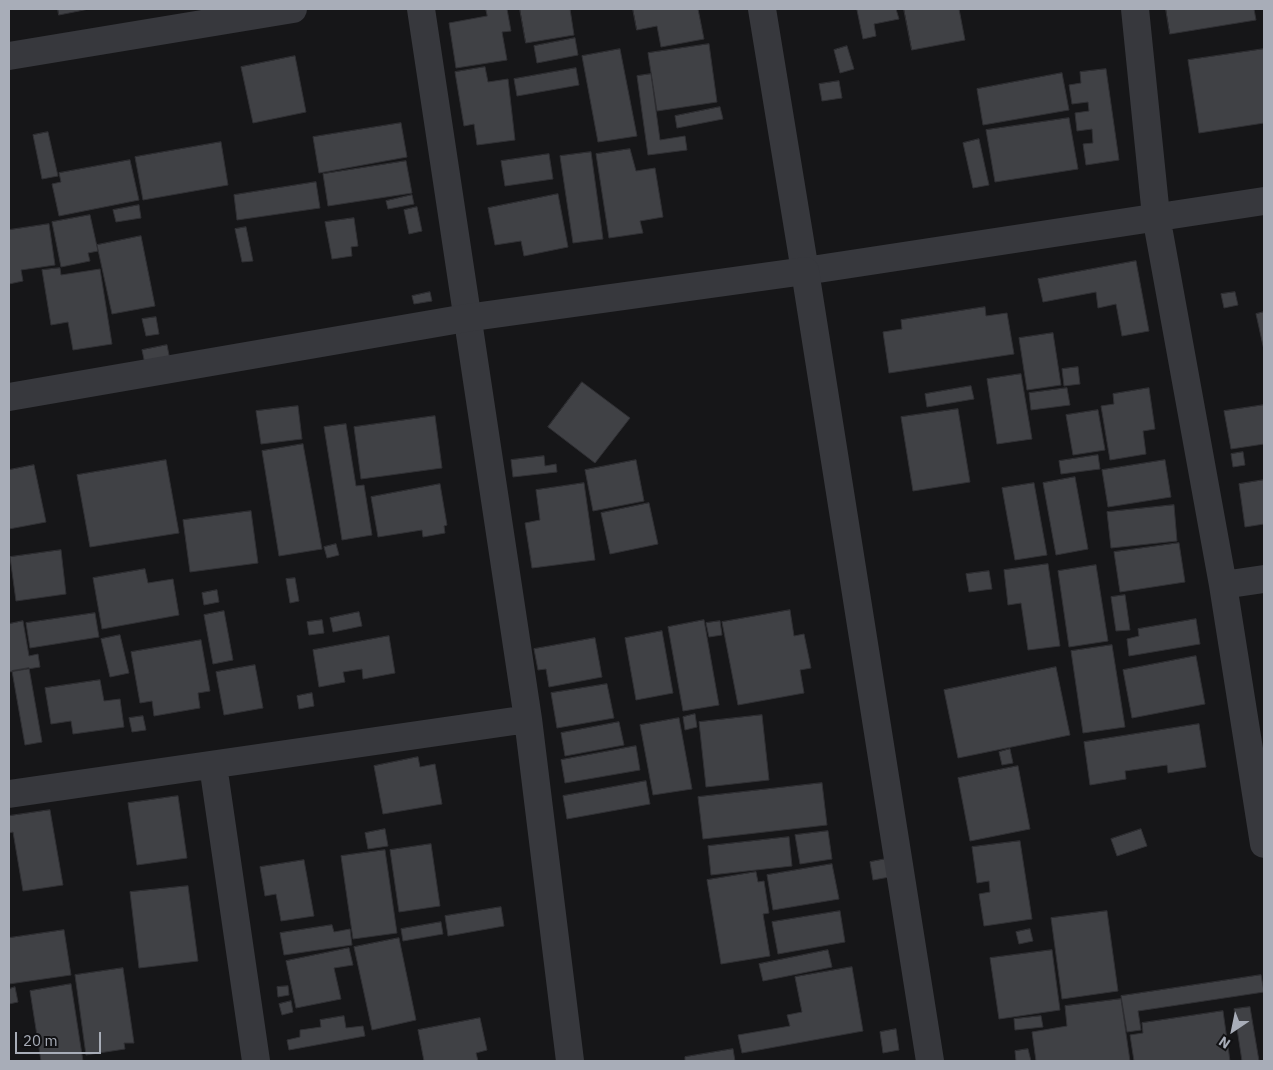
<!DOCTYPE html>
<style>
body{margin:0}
#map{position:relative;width:1273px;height:1070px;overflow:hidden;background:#161618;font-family:"IBM Plex Sans",sans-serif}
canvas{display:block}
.frame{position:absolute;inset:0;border:10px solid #a8adb8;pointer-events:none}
.north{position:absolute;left:1208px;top:1005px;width:50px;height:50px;-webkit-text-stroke:4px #111113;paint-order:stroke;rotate:214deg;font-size:14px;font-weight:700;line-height:20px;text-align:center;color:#a8adb8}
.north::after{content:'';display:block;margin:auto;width:18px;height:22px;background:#a8adb8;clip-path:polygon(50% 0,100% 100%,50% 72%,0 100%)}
.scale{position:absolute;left:15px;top:1032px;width:86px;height:22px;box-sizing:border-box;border:2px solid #a8adb8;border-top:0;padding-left:6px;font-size:15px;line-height:18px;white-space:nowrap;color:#a8adb8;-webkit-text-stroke:4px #111113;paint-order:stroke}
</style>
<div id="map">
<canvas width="1273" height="1070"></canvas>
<div class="frame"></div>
<div class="north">N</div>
<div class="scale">20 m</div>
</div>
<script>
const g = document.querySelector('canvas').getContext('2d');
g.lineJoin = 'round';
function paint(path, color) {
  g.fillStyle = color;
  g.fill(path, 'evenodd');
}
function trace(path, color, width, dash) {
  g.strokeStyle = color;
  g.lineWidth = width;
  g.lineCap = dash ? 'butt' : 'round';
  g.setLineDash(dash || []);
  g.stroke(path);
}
const building = new Path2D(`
 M58,9H89L59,15Z
 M486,9H507L511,31L502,32L507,60L456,68L449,23L487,16Z
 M520,9H570L574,35L526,43Z
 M633,9H698L704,39L661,47L657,26L637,30Z
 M862,9H896L899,19L874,24L876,36L863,39L857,10Z
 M904,9H959L965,40L912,50Z
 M1166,9H1254L1256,20L1170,34Z
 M575,38L578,55L537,63L534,46Z
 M709,44L717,102L657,111L648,53Z
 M847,46L854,69L840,73L834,50Z
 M620,49L637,136L598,142L582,56Z
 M1264,49V123L1199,133L1188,60Z
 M295,56L306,112L253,123L241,67Z
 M485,67L488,82L508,79L515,140L477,145L474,124L464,126L455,72Z
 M576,68L579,85L517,96L514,79Z
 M1106,69L1119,160L1086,165L1083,144L1093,143L1092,129L1077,131L1075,113L1089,111L1088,102L1072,104L1069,85L1081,83L1080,72Z
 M1062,73L1069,110L983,125L977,89Z
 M651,74L660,140L685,136L687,150L648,155L637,76Z
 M839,81L842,98L822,101L819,84Z
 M720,107L723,119L677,128L675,116Z
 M1069,118L1078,169L995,182L986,130Z
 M401,123L407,157L319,173L313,137Z
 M48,132L58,176L42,179L33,135Z
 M979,139L989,185L973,188L963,143Z
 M221,142L228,185L143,200L135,157Z
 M630,149L636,171L655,168L663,217L640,221L643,233L609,238L596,154Z
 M591,152L603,239L573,243L560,156Z
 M549,154L553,179L505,186L501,161Z
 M130,160L139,200L59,216L52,184L61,182L59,173Z
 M406,161L412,193L328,206L323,174Z
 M316,182L320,208L237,220L234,195Z
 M558,194L568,247L524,256L521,241L495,245L488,208Z
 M412,195L414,204L388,209L386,201Z
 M139,205L141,218L116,222L113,210Z
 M417,207L422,231L409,234L404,210Z
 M90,215L98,251L88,253L90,261L61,267L52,222Z
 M354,218L358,246L351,247L352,256L332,259L325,222Z
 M49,224L55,265L21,270L23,281L9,284V230Z
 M246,227L253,261L242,262L235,229Z
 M141,236L155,306L112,314L97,245Z
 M1136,261L1149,331L1122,336L1116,304L1098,308L1096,292L1043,302L1038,279Z
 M60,268L61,275L100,269L112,344L73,350L68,322L51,325L42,270Z
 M430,292L432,301L414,304L412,296Z
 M1235,292L1238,305L1224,308L1221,294Z
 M985,307L986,316L1007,313L1014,354L889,373L883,332L902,329L901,320Z
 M1264,312V350L1256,314Z
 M156,317L159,334L146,336L142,319Z
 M1053,333L1061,385L1027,390L1019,338Z
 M167,345L170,360L145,364L142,350Z
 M1078,367L1080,384L1064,386L1062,369Z
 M1021,374L1032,439L997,444L987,379Z
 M582,382L630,418L595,463L548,427Z
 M971,386L974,399L927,407L925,394Z
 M1067,388L1070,405L1031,410L1029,393Z
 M1149,388L1155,429L1143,431L1146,454L1110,460L1101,406L1114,404L1113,394Z
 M1264,405V444L1231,449L1224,411Z
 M298,406L302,439L261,444L256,411Z
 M958,409L970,482L913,491L901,417Z
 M1098,410L1105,450L1073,455L1066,415Z
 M435,416L442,468L361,479L354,427Z
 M346,424L356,486L364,485L372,535L342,540L324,427Z
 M303,444L322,549L279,556L262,451Z
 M1243,452L1245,465L1233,467L1231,454Z
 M1098,455L1100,469L1061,474L1059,461Z
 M544,456L545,466L556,464L557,472L513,477L511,460Z
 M166,460L179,533L90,547L77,475Z
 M636,460L644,501L593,511L585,470Z
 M1165,460L1171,497L1108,507L1102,470Z
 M34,465L46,522L9,529V470Z
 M1075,477L1088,549L1056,555L1043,483Z
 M1264,480V524L1245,527L1239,484Z
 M584,483L595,560L532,568L525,523L540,520L536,490Z
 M1034,483L1047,555L1015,560L1002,488Z
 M440,484L447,525L444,526L445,533L423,537L422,530L378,537L371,497Z
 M649,503L658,544L610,554L601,513Z
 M1174,505L1177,541L1111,548L1107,512Z
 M251,511L258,563L190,572L183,520Z
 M1179,543L1185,582L1120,592L1114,552Z
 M336,544L339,555L327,558L324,547Z
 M61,550L66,594L16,601L10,557Z
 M1048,564L1060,646L1028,650L1021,603L1008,605L1004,570Z
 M1096,565L1108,641L1069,647L1058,571Z
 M145,569L148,583L173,579L179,615L102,629L93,578Z
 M989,571L992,589L969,592L966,574Z
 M295,578L299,601L290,603L286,579Z
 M217,590L219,602L204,605L202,593Z
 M1125,595L1130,630L1116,631L1111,597Z
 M790,610L794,636L804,634L811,668L800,670L804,693L738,705L722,622Z
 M224,611L233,660L213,664L204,615Z
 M359,612L362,626L333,632L330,618Z
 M95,613L99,637L30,648L26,623Z
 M1196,619L1200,644L1129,656L1127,639L1139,636L1138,629Z
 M322,620L324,633L309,635L307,622Z
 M704,620L719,705L683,711L668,627Z
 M23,621L29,656L38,654L40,667L9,672V624Z
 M720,621L722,635L709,637L706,623Z
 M662,631L673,693L636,700L625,638Z
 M120,635L129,673L110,677L101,639Z
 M389,636L395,673L363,679L362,669L343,672L345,682L319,687L313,650Z
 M595,638L602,677L549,687L546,669L538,670L534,649Z
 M201,640L210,691L198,693L200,708L154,716L152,701L140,703L131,652Z
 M1112,645L1125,727L1083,733L1071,651Z
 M1196,656L1205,704L1132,718L1123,670Z
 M255,665L263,708L224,715L216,672Z
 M1056,667L1070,735L958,758L944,690Z
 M29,668L42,742L25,745L12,671Z
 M100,680L104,701L120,699L124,727L73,734L71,721L51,724L45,688Z
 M607,684L614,718L557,728L551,693Z
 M312,693L314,706L299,709L297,696Z
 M695,714L697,727L685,730L683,717Z
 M762,715L769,780L706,787L699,722Z
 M143,716L146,730L132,732L129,718Z
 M679,718L692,789L653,795L640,725Z
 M619,722L624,745L565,756L561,733Z
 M1199,724L1206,767L1168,773L1167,765L1125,771L1126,779L1090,785L1084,742Z
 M636,746L640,770L565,783L561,760Z
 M1010,749L1013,763L1002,765L999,752Z
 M418,757L420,767L435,764L442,804L383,814L374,766Z
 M1018,766L1030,829L970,841L958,778Z
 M646,781L650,804L567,819L563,796Z
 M822,783L827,825L703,839L698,797Z
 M178,796L187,858L137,865L128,803Z
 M50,810L63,885L23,891L13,832L9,833V816Z
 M385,829L388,846L368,849L365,833Z
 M1141,829L1147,846L1117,856L1111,839Z
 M828,831L832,859L800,864L795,835Z
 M789,837L792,866L711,875L708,846Z
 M1020,841L1032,919L984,926L979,894L990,892L989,881L977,883L972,847Z
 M431,844L440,906L399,912L390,850Z
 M385,850L397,933L353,939L341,856Z
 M891,858L895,876L873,880L870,862Z
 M304,860L314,916L281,921L276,894L265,896L260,867Z
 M832,864L839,899L773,910L767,875Z
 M756,872L758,882L764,881L769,913L763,914L770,956L721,964L707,880Z
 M188,886L198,961L139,968L130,892Z
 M501,907L504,926L448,936L445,916Z
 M840,911L845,942L778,954L772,922Z
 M1107,911L1118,991L1062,999L1051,918Z
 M441,922L443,934L403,941L401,929Z
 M332,925L334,932L350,929L352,945L284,955L280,933Z
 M1030,929L1033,941L1019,944L1016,932Z
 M64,930L71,975L9,984V938Z
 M399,938L416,1020L372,1030L354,947Z
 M349,948L353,965L334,968L341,999L296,1008L286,961Z
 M828,950L832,967L763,981L759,964Z
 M1052,950L1060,1010L999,1019L990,958Z
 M852,967L863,1031L742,1053L738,1035L790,1026L787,1015L802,1012L795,977Z
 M123,968L134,1043H124L125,1049L86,1055L75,975Z
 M1261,975L1264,992L1138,1011L1141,1030L1127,1032L1121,996Z
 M71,984L83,1061H41L30,991Z
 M288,986L289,995L278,997L277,987Z
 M15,987L18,1002L9,1004V989Z
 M1121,999L1130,1061H1036L1032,1032L1067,1026L1065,1006Z
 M291,1001L293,1012L282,1015L279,1004Z
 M1250,1007L1259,1061H1242L1234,1009Z
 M1223,1011L1230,1061H1134L1130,1035L1143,1033L1142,1023Z
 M344,1016L346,1028L363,1026L365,1036L289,1050L287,1040L300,1037V1030L321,1027L320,1020Z
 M1041,1016L1043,1027L1015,1030L1014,1019Z
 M480,1018L487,1050L476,1053L478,1061H424L418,1030Z
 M896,1029L899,1050L883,1053L880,1032Z
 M733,1049L735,1061H685V1057Z
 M1028,1049L1031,1061H1016L1015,1051Z`);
paint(building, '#404145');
trace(building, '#303034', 1);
trace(new Path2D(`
 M421,9L528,719L570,1061
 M762,9L805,271L1264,201
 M1135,9L1156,216L1223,585L1264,844
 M9,56L293,9
 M1223,585L1264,579
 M213,765L256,1061
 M9,794L528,719`), '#37383d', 28);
trace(new Path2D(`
 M9,397L466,318L805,271L930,1061`), '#37383d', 28);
</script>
